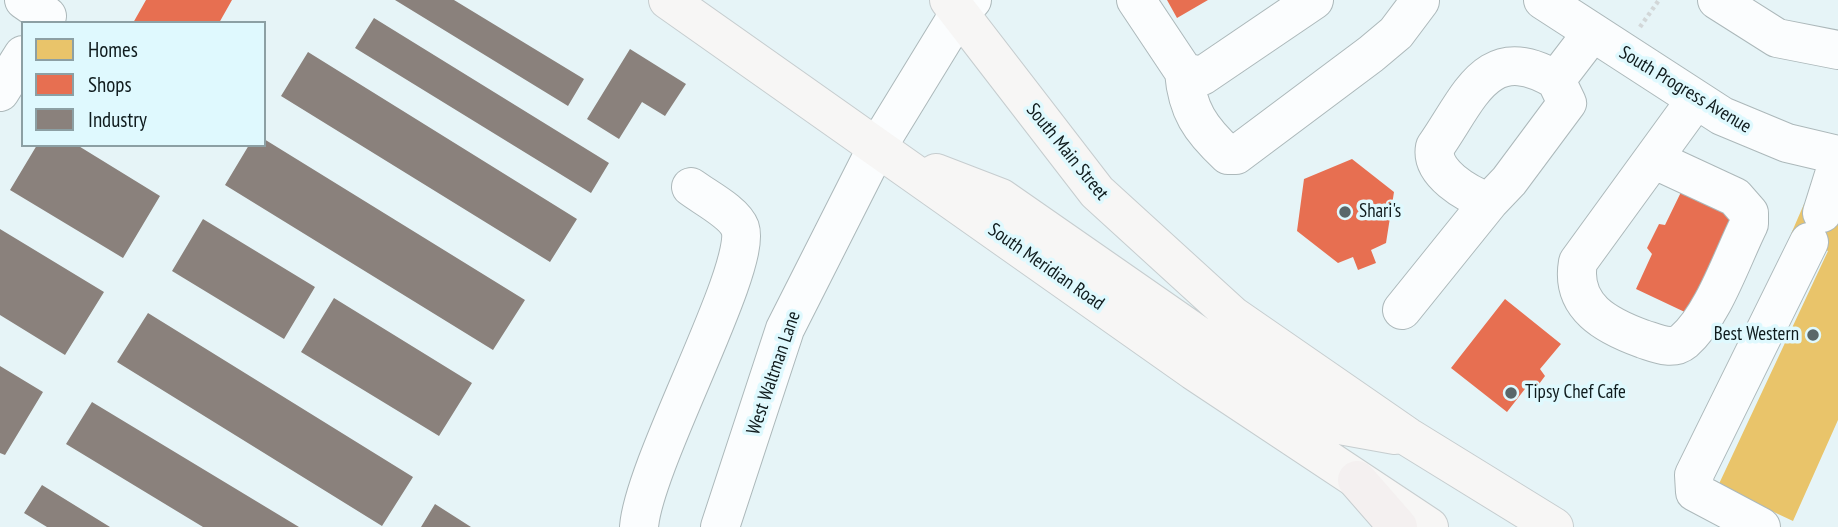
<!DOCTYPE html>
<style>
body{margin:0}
#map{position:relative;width:1838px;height:527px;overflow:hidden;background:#e6f4f7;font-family:"PT Sans Narrow",sans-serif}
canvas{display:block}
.legend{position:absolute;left:21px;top:21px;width:245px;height:126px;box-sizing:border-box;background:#dff9fe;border:2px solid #8ca0a4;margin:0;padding:9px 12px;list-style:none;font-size:21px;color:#0f1b1d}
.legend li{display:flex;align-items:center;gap:14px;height:35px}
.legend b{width:35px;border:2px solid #8ca0a4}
</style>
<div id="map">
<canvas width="1838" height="527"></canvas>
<ul class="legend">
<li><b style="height:19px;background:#e9c46a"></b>Homes</li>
<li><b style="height:19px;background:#e76f51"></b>Shops</li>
<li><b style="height:19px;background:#8a817c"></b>Industry</li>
</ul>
</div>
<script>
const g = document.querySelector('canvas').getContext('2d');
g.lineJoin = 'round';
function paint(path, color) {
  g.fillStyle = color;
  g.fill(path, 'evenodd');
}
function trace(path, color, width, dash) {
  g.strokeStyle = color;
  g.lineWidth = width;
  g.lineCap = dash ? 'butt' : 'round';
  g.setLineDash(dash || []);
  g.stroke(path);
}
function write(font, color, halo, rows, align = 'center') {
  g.font = font + ' "PT Sans Narrow",sans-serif';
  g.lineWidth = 7;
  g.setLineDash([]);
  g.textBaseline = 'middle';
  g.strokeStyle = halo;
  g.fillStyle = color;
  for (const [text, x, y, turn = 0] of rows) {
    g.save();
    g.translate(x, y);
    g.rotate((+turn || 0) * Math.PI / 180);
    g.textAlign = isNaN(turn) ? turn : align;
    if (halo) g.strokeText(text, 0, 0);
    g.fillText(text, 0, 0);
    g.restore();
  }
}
paint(new Path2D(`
 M1804,204L1838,220V420L1793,521L1718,486L1828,251L1791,234Z`), '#e9c46a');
paint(new Path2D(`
 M146,0H232L219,23H133Z
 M1167,0H1208L1177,18Z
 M1352,159L1394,192L1386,243L1371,250L1376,263L1358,270L1353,257L1338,263L1297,231L1304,179Z
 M1683,188L1736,213L1689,314L1636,289L1652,254L1647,248L1659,224L1665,225Z
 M1505,299L1561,344L1540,369L1545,376L1536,388L1528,385L1507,412L1451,368Z`), '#e76f51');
paint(new Path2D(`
 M395,0H454L584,79L568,106Z
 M374,18L609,163L591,193L355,48Z
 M630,49L686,84L665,116L642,102L619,139L587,119Z
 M308,52L577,219L550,262L281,96Z
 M264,139L525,300L493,350L225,185L249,145H264Z
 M37,145H77L160,196L123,258L10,190Z
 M203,219L315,287L284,339L172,271Z
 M0,229L104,292L65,355L0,315Z
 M334,298L472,383L439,436L301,352Z
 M148,313L413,477L382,526L117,362Z
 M0,366L43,392L5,455L0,453Z
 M92,402L299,527H203L66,444Z
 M42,485L110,527H47L24,513Z
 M435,504L471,527H421Z`), '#8a817c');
const minor = new Path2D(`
 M24,0L47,16
 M1136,0L1184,72L1202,76L1314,0
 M1543,0L1722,116L1787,143L1838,155
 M1717,0L1777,38L1838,50
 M1184,72C1187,110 1200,129 1228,155H1236L1371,54L1396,33L1420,1
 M1556,80L1567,103L1509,181L1489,202C1467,194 1430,173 1435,147C1470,97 1487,39 1556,80L1592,33
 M0,92L23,55
 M1653,159L1735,197L1749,213V224C1732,258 1713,316 1684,341C1672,351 1656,343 1643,339C1607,326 1570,307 1578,262C1617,208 1656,154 1695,101
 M1822,213L1838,162
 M1402,310L1489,202
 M639,527C644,462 753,267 740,228C734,212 704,197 691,187
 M720,527L785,329L876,149L958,15L972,0
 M1761,527L1695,492L1694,475L1809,242`);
const major = new Path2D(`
 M668,0L1194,371L1429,527
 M949,0L1097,192L1233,316L1408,437L1554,527
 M936,173L1001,198L1323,422L1395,435`);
const highway = new Path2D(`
 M1357,480L1398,527`);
trace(minor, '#acb8ba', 40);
trace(major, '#c6cdcf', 40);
trace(highway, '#c6cdcf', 40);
trace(new Path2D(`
 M1640,27L1659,0`), '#d2d7d8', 4.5, [3.5, 3.5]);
trace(minor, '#fbfdfe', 38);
trace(major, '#f7f6f5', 38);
trace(highway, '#f4f0f0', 38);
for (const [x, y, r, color] of [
 [1345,212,7,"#5a6769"],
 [1813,335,7,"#5a6769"],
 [1511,393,7,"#5a6769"]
]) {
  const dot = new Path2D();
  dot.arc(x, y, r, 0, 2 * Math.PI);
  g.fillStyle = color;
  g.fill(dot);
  trace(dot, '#dff9fe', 2.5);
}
write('19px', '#0f1b1d', '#dff9fe', [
 ["South Progress Avenue",1685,90,31],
 ["South Main Street",1067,152,51],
 ["South Meridian Road",1046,267,35],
 ["West Waltman Lane",774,373,-71]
]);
write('19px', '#0f1b1d', '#dff9fe', [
 ["Shari's",1359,212],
 ["Best Western",1799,335,"right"],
 ["Tipsy Chef Cafe",1525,393]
], 'left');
</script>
